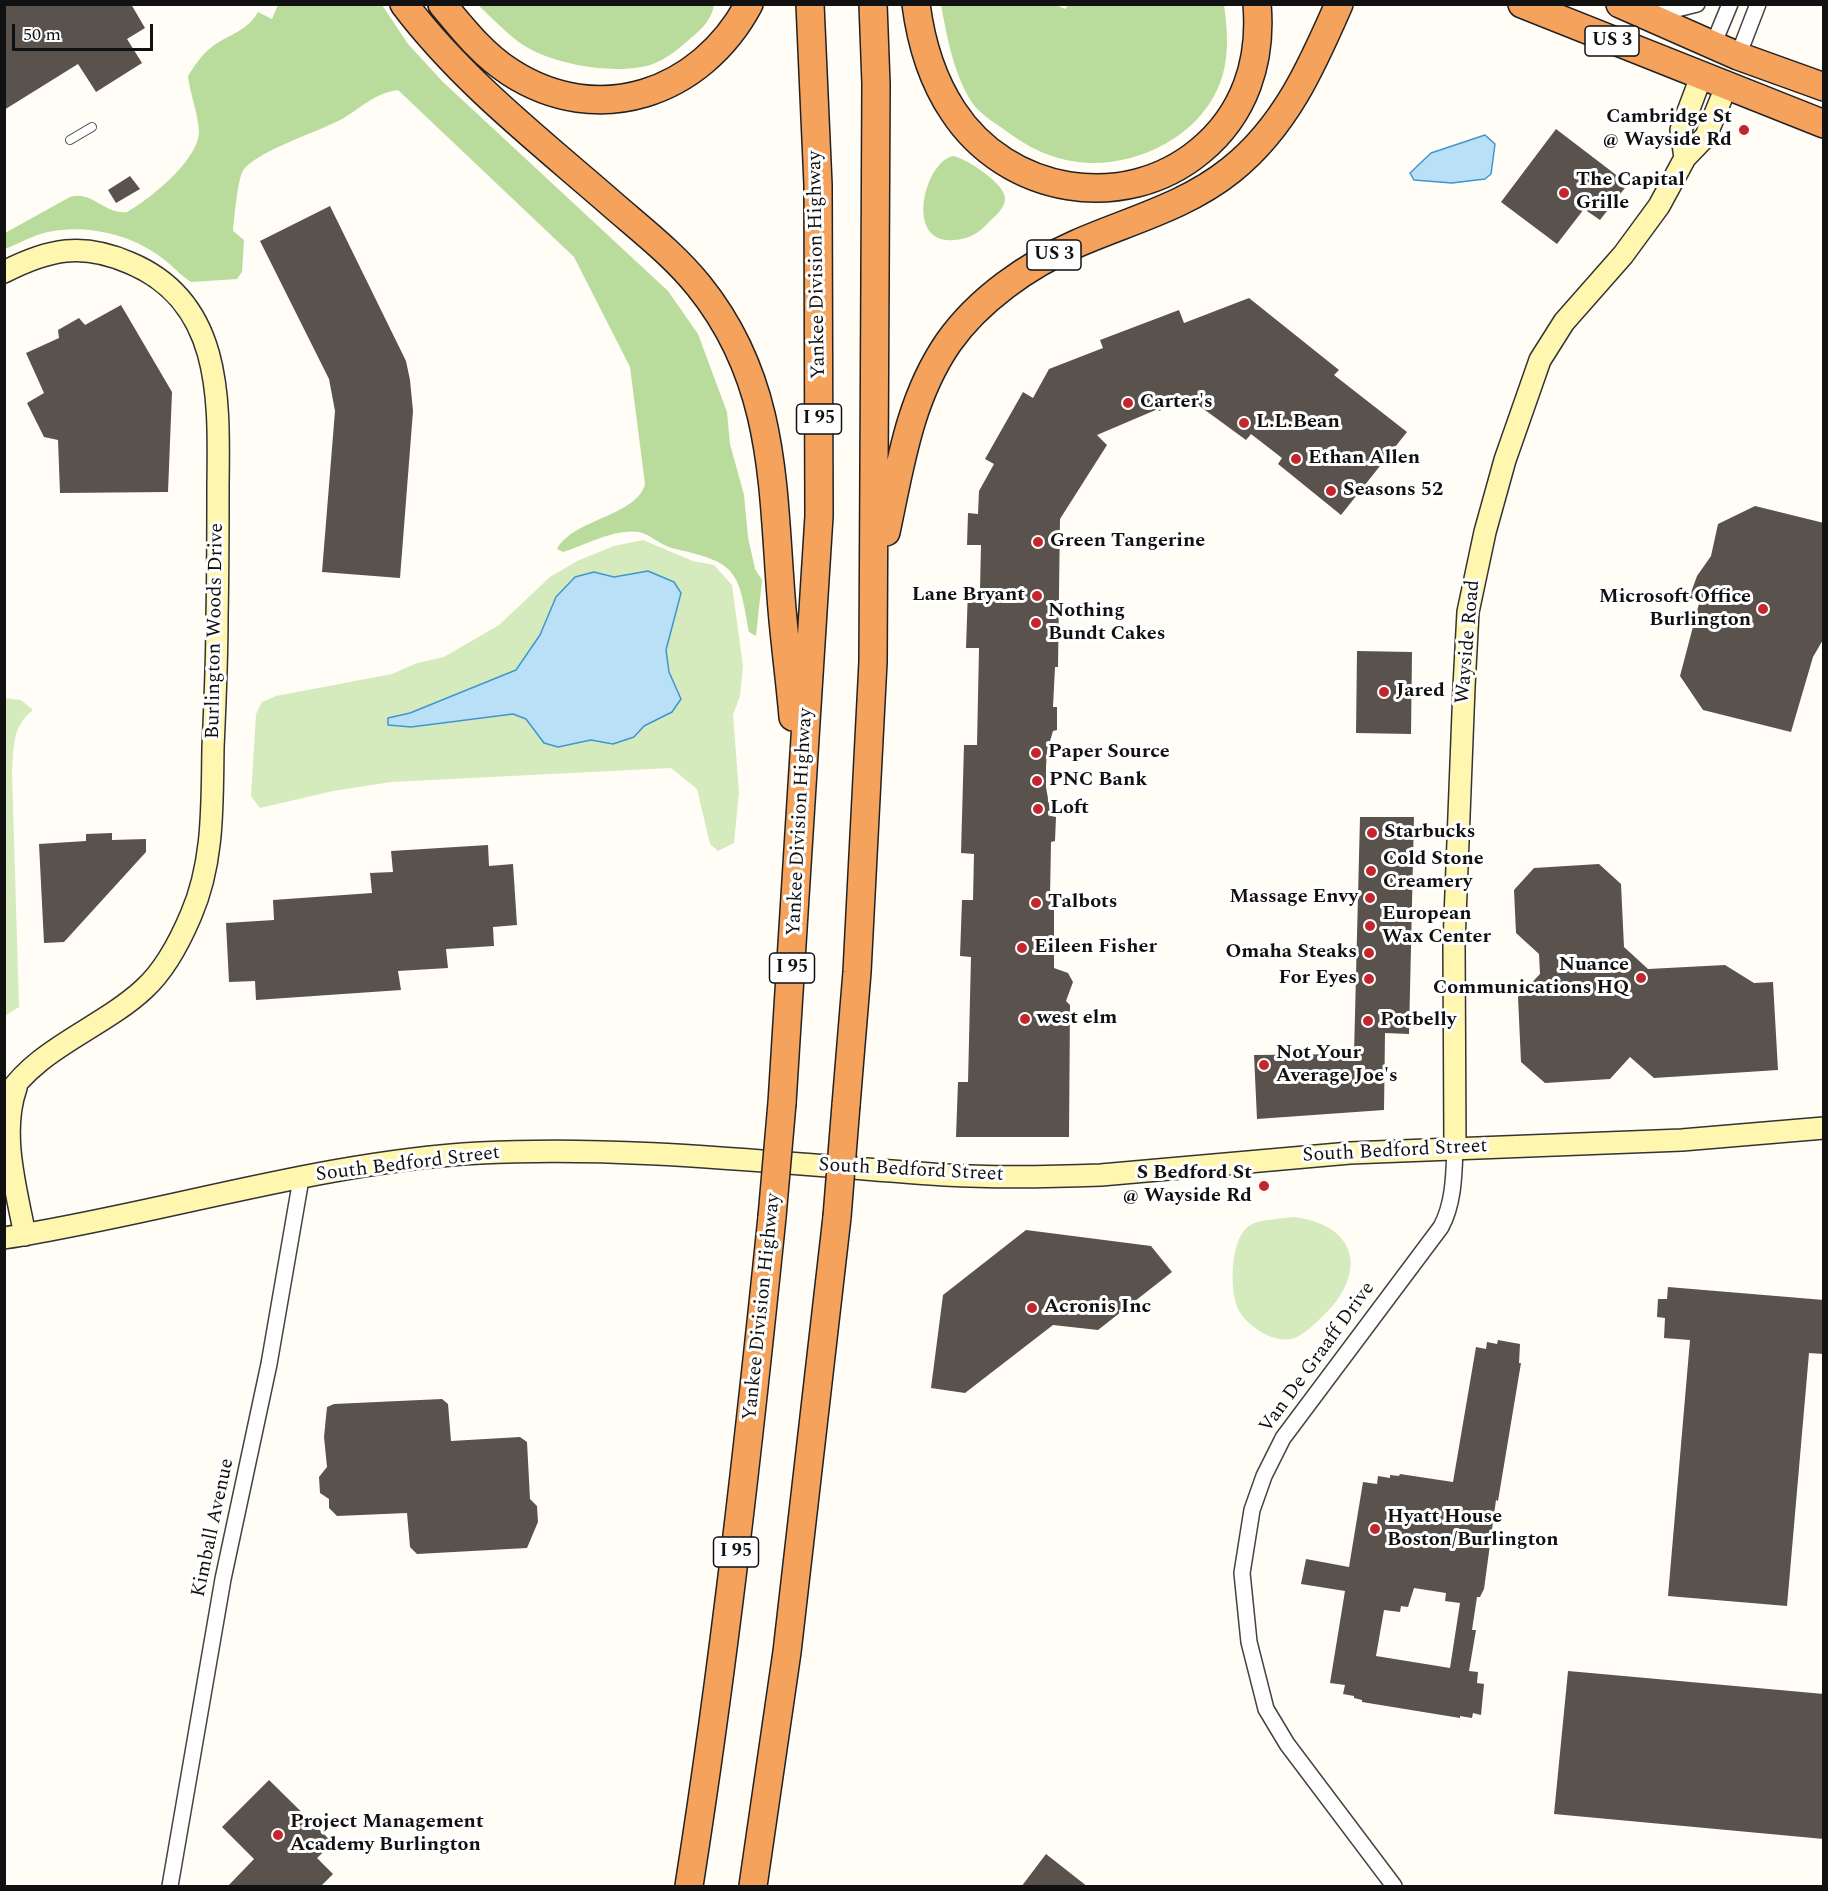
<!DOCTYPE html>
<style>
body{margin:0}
#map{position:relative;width:1828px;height:1891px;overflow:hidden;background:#fffdf5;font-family:Spectral,serif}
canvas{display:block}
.frame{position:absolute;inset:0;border:6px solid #111;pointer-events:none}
.scale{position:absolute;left:12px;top:24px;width:141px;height:27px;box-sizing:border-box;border:3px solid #111;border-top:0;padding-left:8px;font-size:18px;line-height:21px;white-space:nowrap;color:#111;-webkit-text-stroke:4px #fff;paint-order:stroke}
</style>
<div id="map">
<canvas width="1828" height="1891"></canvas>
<div class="frame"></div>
<div class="scale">50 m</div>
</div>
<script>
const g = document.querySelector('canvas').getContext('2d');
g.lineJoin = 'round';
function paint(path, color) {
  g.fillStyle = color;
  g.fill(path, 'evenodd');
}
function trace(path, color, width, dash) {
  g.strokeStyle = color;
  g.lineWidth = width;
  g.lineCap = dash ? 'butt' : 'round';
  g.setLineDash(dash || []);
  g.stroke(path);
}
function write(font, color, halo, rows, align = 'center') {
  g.font = font + ' Spectral,serif';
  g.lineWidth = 6;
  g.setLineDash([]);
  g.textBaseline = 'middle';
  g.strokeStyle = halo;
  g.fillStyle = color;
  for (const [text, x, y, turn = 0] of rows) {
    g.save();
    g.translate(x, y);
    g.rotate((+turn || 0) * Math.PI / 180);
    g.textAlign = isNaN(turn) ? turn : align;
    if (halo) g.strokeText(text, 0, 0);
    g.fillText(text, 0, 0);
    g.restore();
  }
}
paint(new Path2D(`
 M643,540L693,561L714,565L732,585L743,666L740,696L733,715L739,792L734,843L718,851L710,844L697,789L671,768L391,782L333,791L260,808L251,796L256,714L262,702L276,696L392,674L417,663L444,657L499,625L550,577L577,561L614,546Z
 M5,698L21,700L33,710C12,726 14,747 12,772L19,1007L5,1016Z
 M1293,1217C1361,1225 1367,1276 1321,1318C1313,1325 1302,1337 1291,1339C1272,1343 1246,1325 1238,1309C1229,1289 1230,1234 1252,1224C1264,1219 1280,1219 1293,1217Z`), '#d5ebbd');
paint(new Path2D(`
 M714,4C712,22 697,33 684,44C675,52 665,59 653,64C618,76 554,65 523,45C507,34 492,18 478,5Z
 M278,5H382L408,44L442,81L668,291L698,334L727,412L730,444L744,495L748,537L755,569L762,580L756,636L749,632C738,567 736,563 672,548C660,545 650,534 639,532C616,528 585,545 563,552L557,549C573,519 637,516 645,484L630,367L574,257L398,90C375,93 361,108 342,119C318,132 260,150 244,169C238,175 234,220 233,231L244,240L242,272L237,279L191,282C180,275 172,265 162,258C131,234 86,224 48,232C33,235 18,244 5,249V233L70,197C92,190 105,215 127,212C150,199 199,160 199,131C198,113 190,94 188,76C195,65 202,54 213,46C230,34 247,31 258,12L272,19Z
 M1056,5L1065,9L1069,4L1224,5C1228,33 1230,63 1217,90C1193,143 1122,173 1066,160C1044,155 1027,146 1009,133C997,124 982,116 973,104C954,76 947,37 941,5Z
 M953,156C966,158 1005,184 1005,198C1006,208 993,218 987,224C978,234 968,239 954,240C904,245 924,162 953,156Z`), '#b9dc9c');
const water = new Path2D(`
 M1485,135L1495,144L1491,174L1485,179L1452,183L1414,180L1410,173L1431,153Z
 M648,571L674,582L681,593L666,650L669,672L681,699L672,712L644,726L634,737L613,744L591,740L558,747L544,743L526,719L513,714L411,727L388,725V718L410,713L516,670L540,635L556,597L575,577L594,572L614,577Z`);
paint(water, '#b9e0f7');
trace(water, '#3f96cf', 1.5);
paint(new Path2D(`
 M4,4H131L145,28L127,39L142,63L96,92L78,64L4,110Z
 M1556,129L1628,184L1600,220L1584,209L1557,244L1501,202Z
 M130,176L140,189L116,203L108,190Z
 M330,206L406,361L410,380L413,411L400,578L322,572L335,411L329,379L260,241Z
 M1249,298L1339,370L1334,375L1407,432L1341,515L1278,464L1282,458L1251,434L1246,440L1194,402L1182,406L1180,402L1159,411L1158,409L1097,435L1107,445L1060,519L1058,667H1055L1053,707H1057V730L1053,731L1047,751L1046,767V787L1051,816L1056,817L1055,841L1051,842L1050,898L1054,901V968L1068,973L1073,982L1066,1001L1070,1005L1069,1137H956L958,1082H968L971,957L960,956L962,900H973L974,854L961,853L964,745H977L979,648H966L968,589H980L981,545H967L968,513L978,514L979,491L994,464L985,459L1023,392L1033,398L1049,369L1103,348L1100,340L1179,310L1184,323Z
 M121,305L172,392L168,492L60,493L58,440L44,437L27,403L44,393L26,353L59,338L58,330L79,318L85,325Z
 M1755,506L1824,523V638L1813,657L1791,732L1703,710L1680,676L1700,600L1689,598L1697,576L1711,556L1718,524Z
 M1357,651L1412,652L1411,734L1356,733Z
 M1360,817H1414L1409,1034L1385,1033L1384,1110L1257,1119L1254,1055L1354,1054Z
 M112,833V840L146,839V852L64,942L44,943L39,844L86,841V834Z
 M488,845L489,866L513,864L517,925L493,927L494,946L446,949L448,968L398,971L401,990L256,1000L255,981L229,982L226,923L274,920L273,900L372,893L370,873L393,872L391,851Z
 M1599,864L1621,884L1624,947L1648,969L1725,965L1754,983L1773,982L1778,1070L1654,1078L1630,1057L1610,1079L1545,1083L1521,1062L1518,997L1540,974L1539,954L1516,933L1514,890L1534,868Z
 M1026,1230L1151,1246L1172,1272L1098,1330L1053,1325L965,1393L931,1388L943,1295Z
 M1668,1287L1824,1300V1354L1809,1353L1787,1606L1668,1596L1690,1340L1664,1338L1665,1318L1657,1317L1658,1299H1667Z
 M1498,1340L1520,1344L1519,1363H1521L1498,1501L1496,1500L1484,1589L1480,1597H1477L1472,1630H1476L1469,1671L1478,1672L1477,1683L1484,1684L1481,1715L1473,1713L1472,1718L1460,1716V1718L1362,1702V1700L1354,1698V1696L1343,1694L1345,1685L1330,1683L1345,1591L1301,1584L1306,1559L1349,1567L1363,1482L1377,1484L1378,1476L1390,1478V1475L1399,1476L1400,1474L1453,1482L1476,1347L1486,1349L1487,1342L1497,1344ZM1414,1588L1446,1593L1445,1601L1460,1603L1450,1668L1376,1656L1384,1610L1400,1612L1401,1606L1408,1607Z
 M442,1399L448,1404L451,1441L520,1437L527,1442L530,1499L537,1506L538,1522L527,1548L417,1554L410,1547L407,1513L337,1516L329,1508V1499L320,1493L319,1477L327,1467L324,1437L327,1407L334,1404Z
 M1568,1671L1824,1694V1839L1554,1814Z
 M269,1780L333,1843L317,1858L333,1874L320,1887H227L254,1859L222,1827Z
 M1046,1854L1088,1887H1021Z`), '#5a524d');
const lane = new Path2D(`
 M70,140L92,127`);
const street = new Path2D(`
 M1650,10H1673L1697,4
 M1713,45L1730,4
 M1738,56L1758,4
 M170,1886L223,1579L269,1364L301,1179
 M1394,1886L1287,1744L1266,1709L1249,1642L1242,1573L1252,1510L1264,1476L1283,1438L1441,1227C1454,1203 1454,1174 1455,1147`);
const secondary = new Path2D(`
 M1685,158L1681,130L1701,77
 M4,272C49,249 82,242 130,263C223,302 219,400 218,485C218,529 218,573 217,617C217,661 215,704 213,748C212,805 214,862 191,915C180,941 165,970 144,989C101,1029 34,1049 4,1101
 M16,1088C0,1133 16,1189 25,1235
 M1455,1147L1454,944L1464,687L1468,612L1485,532L1505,460L1540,360L1564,322L1623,255L1659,206L1685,158L1706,136L1726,87
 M4,1238C163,1213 319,1162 480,1153C635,1145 791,1165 945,1175C997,1178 1049,1177 1101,1175L1350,1153L1682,1140L1824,1128`);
const highway = new Path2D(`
 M404,4C462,81 541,142 613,205C643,231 674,255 699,286C778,384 772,491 782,609C785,645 790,681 793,717
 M442,4C462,28 483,55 510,72C598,129 701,94 749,4
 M916,4C921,43 931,78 953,111C1007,194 1124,214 1200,151C1245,114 1262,61 1257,4
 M1522,4L1824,124
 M1620,4L1738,56L1824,87
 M886,532C900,467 909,400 948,343C978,300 1028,265 1076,244C1128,221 1185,207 1231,170C1285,127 1312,66 1339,4
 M782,1103L819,516L818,185L810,4
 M846,1105L857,972L873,662L876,84L873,4
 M689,1886C724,1664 749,1441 772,1217
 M753,1886L787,1652L837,1217`);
trace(lane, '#444', 10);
trace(street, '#444', 18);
trace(secondary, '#333', 24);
trace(highway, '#222', 30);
trace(lane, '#fff', 8);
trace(street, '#fff', 15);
trace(secondary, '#fff6b0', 21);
trace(highway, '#f5a25d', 27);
const highwayBridge = new Path2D(`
 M772,1217L782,1103
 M837,1217L846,1105`);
trace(highwayBridge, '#222', 30, []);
trace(highwayBridge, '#f5a25d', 27);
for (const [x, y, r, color] of [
 [1744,130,6,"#c4262e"],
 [1564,193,6,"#c4262e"],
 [1128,403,6,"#c4262e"],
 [1244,423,6,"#c4262e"],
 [1296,459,6,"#c4262e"],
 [1331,491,6,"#c4262e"],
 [1038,542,6,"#c4262e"],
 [1037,596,6,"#c4262e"],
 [1763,609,6,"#c4262e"],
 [1036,623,6,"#c4262e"],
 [1384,692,6,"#c4262e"],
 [1036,753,6,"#c4262e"],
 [1037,781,6,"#c4262e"],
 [1038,809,6,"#c4262e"],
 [1372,833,6,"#c4262e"],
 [1371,871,6,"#c4262e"],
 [1370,898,6,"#c4262e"],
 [1036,903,6,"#c4262e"],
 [1370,926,6,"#c4262e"],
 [1022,948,6,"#c4262e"],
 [1369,953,6,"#c4262e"],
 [1641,978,6,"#c4262e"],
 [1369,979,6,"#c4262e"],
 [1025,1019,6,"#c4262e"],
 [1368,1021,6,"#c4262e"],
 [1264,1065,6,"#c4262e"],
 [1264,1186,6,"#c4262e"],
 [1032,1308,6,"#c4262e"],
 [1375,1529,6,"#c4262e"],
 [278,1835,6,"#c4262e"]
]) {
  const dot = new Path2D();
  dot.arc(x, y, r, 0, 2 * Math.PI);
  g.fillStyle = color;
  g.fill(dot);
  trace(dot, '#fff', 2);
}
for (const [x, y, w] of [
 [1612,41,54],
 [1054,255,54],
 [819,419,45],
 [792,968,45],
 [736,1552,45]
]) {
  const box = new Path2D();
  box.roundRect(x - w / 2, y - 15, w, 30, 4.5);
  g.fillStyle = '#fff';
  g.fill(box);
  trace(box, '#111', 1.5);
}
write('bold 18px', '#111', null, [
 ["US 3",1612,41],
 ["US 3",1054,255],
 ["I 95",819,419],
 ["I 95",792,968],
 ["I 95",736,1552]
]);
write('bold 20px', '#111', '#fff', [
 ["Cambridge St",1732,118,"right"],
 ["@ Wayside Rd",1732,141,"right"],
 ["The Capital",1576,181],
 ["Grille",1576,204],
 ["Carter's",1140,403],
 ["L.L.Bean",1256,423],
 ["Ethan Allen",1308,459],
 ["Seasons 52",1343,491],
 ["Green Tangerine",1050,542],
 ["Lane Bryant",1025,596,"right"],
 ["Microsoft Office",1751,598,"right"],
 ["Burlington",1751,621,"right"],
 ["Nothing",1048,612],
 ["Bundt Cakes",1048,635],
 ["Jared",1396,692],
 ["Paper Source",1048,753],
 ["PNC Bank",1049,781],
 ["Loft",1050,809],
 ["Starbucks",1384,833],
 ["Cold Stone",1383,860],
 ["Creamery",1383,883],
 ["Massage Envy",1358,898,"right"],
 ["Talbots",1048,903],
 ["European",1382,915],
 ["Wax Center",1382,938],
 ["Eileen Fisher",1034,948],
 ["Omaha Steaks",1357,953,"right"],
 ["Nuance",1629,966,"right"],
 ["Communications HQ",1629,989,"right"],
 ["For Eyes",1357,979,"right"],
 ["west elm",1037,1019],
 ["Potbelly",1380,1021],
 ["Not Your",1276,1054],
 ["Average Joe's",1276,1077],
 ["S Bedford St",1252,1174,"right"],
 ["@ Wayside Rd",1252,1197,"right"],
 ["Acronis Inc",1044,1308],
 ["Hyatt House",1387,1518],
 ["Boston/Burlington",1387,1541],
 ["Project Management",290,1823],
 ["Academy Burlington",290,1846]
], 'left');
write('20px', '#111', '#fff', [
 ["Yankee Division Highway",818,265,-91],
 ["Burlington Woods Drive",216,631,-89],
 ["Wayside Road",1469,642,-85],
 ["Yankee Division Highway",801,822,-87],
 ["South Bedford Street",1395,1152,-3],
 ["South Bedford Street",408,1165,-7],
 ["South Bedford Street",911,1171,3],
 ["Yankee Division Highway",763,1307,-84],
 ["Van De Graaff Drive",1318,1358,-54],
 ["Kimball Avenue",214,1528,-78]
]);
</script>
